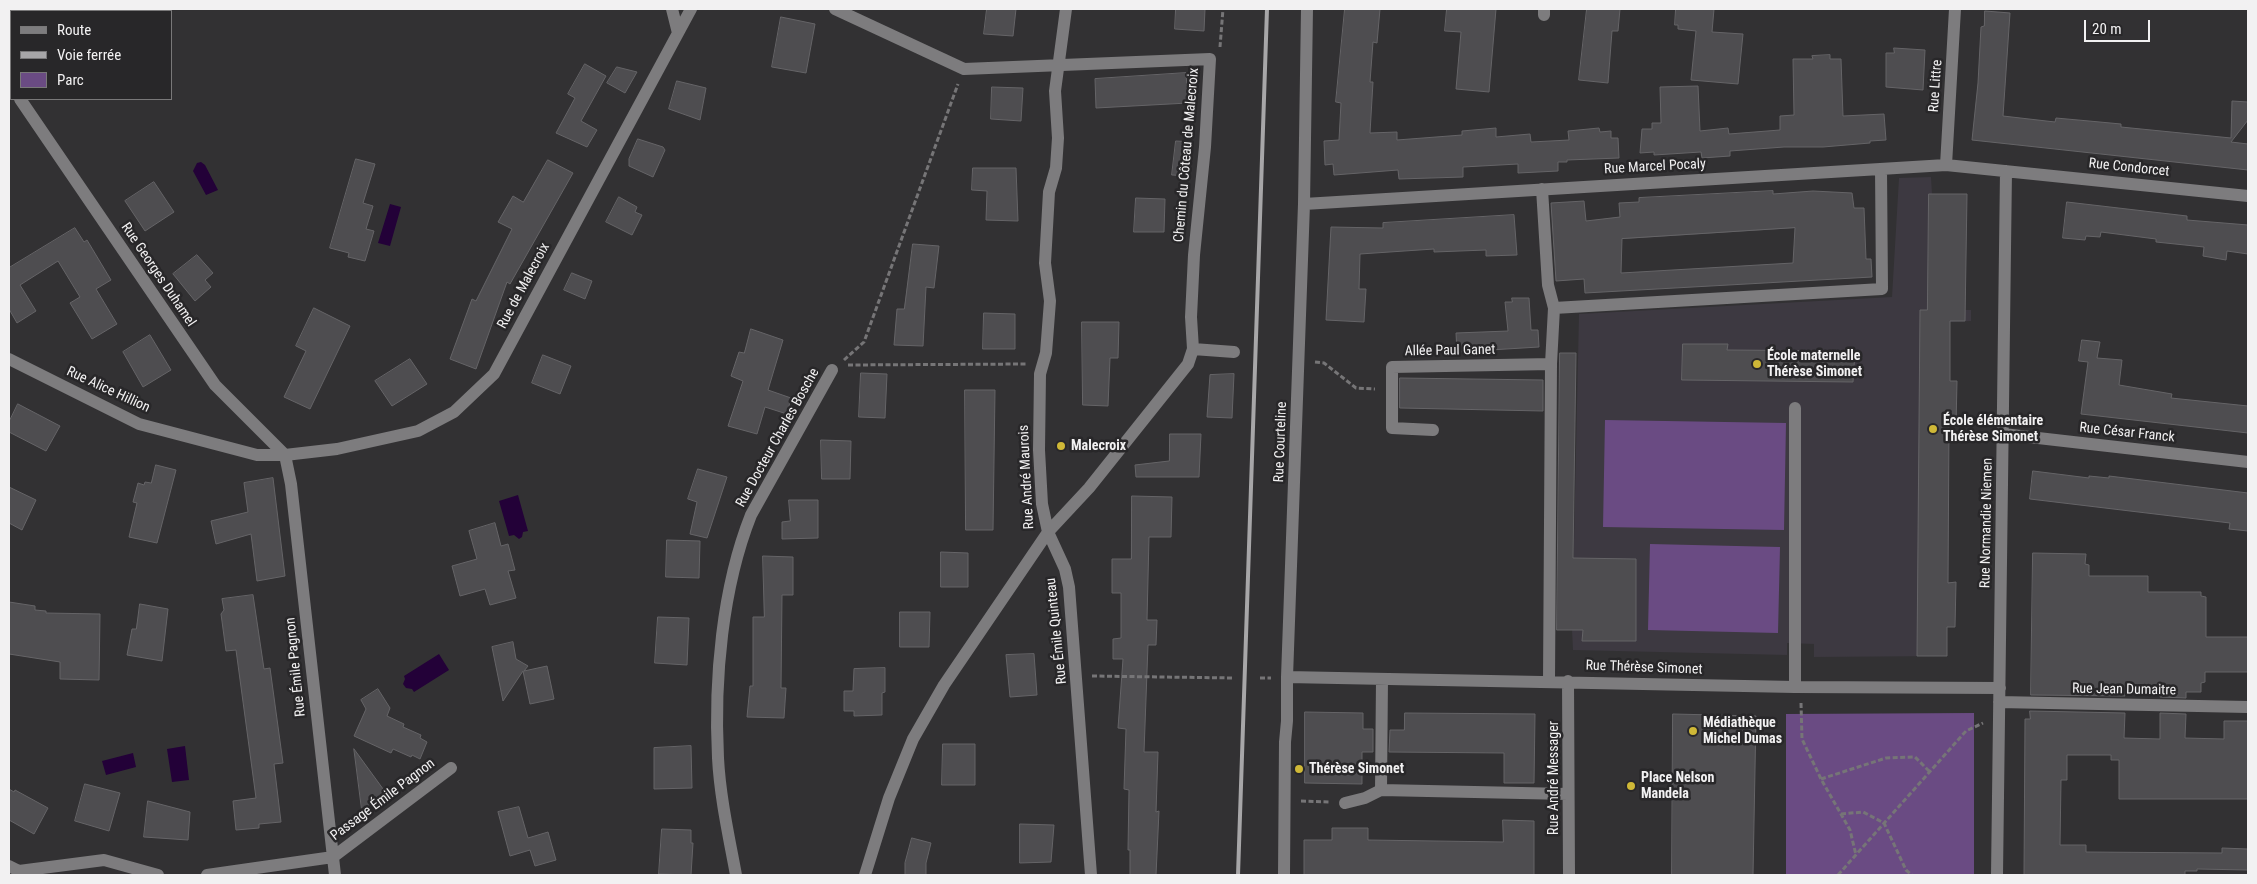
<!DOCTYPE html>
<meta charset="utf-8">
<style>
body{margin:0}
#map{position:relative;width:2257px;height:884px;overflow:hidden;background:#323133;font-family:"Roboto Condensed",sans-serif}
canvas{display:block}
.frame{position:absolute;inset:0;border:10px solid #f2f1f2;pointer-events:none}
.legend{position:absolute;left:10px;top:10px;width:162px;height:90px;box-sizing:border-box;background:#282729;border:1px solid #797879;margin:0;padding:6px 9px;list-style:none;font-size:15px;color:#f2f1f2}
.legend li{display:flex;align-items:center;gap:10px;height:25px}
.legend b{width:25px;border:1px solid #797879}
.scale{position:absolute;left:2084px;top:20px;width:66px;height:22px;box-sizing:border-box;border:2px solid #f2f1f2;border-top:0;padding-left:6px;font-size:15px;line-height:18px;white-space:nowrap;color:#f2f1f2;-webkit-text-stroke:4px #282729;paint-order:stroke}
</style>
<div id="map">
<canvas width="2257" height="884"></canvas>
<div class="frame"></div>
<ul class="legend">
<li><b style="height:6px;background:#7d7c7e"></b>Route</li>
<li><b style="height:6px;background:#a7a6a8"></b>Voie ferrée</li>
<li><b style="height:14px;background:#6a4b83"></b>Parc</li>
</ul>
<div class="scale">20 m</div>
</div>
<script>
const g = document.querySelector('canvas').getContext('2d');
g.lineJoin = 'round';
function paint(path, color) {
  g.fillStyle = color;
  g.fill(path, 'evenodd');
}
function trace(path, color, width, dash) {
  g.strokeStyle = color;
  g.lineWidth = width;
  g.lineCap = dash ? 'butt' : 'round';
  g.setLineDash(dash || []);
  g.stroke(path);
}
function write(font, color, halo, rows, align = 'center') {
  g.font = font + ' "Roboto Condensed",sans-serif';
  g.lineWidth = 5;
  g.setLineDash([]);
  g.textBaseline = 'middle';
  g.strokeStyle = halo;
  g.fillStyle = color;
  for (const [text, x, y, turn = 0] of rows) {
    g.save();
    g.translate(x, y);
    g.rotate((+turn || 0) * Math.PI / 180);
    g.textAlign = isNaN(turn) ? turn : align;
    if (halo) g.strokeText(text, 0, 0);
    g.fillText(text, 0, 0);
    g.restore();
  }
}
paint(new Path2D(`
 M1931,177L1932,194H1967L1965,310H1971V321L1950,322V381H1957L1956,426H1949L1948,582H1956L1955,627H1947V656L1814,657V644L1787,643V655L1573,650L1572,630L1579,314L1892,297L1899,178Z`), '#3d3941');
paint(new Path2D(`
 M1605,420L1786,423L1784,530L1603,527Z
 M1650,544L1780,547L1778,633L1648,630Z
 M1974,713V875H1786V714Z`), '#6a4b83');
paint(new Path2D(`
 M201,162L205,165L218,190L206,195L193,171L197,163Z
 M390,204L401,207L390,246L378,243Z
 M518,495L528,531L523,532L522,537L519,539L514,535L509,536L499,501Z
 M439,654L449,670L414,692L412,689L406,688L403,684L405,679L404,676Z
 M185,746L189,780L172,782L167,749Z
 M133,753L136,767L106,775L102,761Z`), '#230138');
const building = new Path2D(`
 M987,9H1016L1013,36L984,34Z
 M1176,9H1205L1204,31L1175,29Z
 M1345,9H1380L1377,43L1373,42L1370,82H1373L1370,133L1397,132V140L1462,135V131L1496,128V137L1530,134L1531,142L1569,140L1568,131L1599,128L1600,132L1611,131V138H1618L1619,158L1567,160V162H1558V171L1518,173V164L1463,167V177L1399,179L1398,170L1334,175L1333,164L1325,165L1324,141L1339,140L1341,103L1336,102Z
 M1447,9H1496L1489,92L1456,89L1461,32L1445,31Z
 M1587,9H1620L1618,31H1612L1608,83L1579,80Z
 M1676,9H1714L1712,32L1743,34L1738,84L1691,80L1696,31L1678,29V25H1675Z
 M1985,11L2010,13L2003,116L2055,122L2056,118L2089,121L2121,124V127L2231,138L2232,101L2248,102V120L2231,142L2248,144V170L1972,140L1978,83L1981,27L1984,26Z
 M781,17L815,24L806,73L772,67Z
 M1894,48L1925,50L1923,90L1886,87V53H1894Z
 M1830,55V59H1841L1843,116L1884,114L1886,140L1870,141V143L1823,147H1784L1730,151V156L1702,158L1701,152L1654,155V152L1640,153L1642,129H1652V123H1661L1660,87L1698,86L1700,131L1728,128L1729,134L1780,130V116L1794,115L1793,59H1813L1812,56Z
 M585,64L606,76L581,121L597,130L587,147L556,133L575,98L568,94Z
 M617,67L637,72L625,93L607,83Z
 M1186,73L1188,103L1096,108L1095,79Z
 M677,81L706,88L700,120L669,109Z
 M992,87L1023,88L1021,121L991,119Z
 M638,139L663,147L665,150L653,177L629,166V159Z
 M1176,141L1193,142L1189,176L1172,175Z
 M356,159L375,164L363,203L373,206L366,229L374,231L365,261L348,257L349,253L330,248Z
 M548,160L573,173L510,284L507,282L476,369L450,359L472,299L476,301L512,229L498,222L513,196L523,202Z
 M973,168H1016L1018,221L986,220L987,191L972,190Z
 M154,182L174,212L145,231L125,201Z
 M1773,191V194L1813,191L1852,193L1854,208H1864L1866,259H1871L1872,277L1585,293L1584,279L1556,281L1551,203L1584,201L1586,221L1620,217L1619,203L1639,202V198ZM1795,228L1793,263L1621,273L1622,239Z
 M1929,194H1967L1965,321H1950V381H1957L1956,426H1949L1948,583L1956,582L1955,627H1947V656H1917L1920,310H1927Z
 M619,197L637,207L635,212L642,215L632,235L606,222Z
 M1136,198L1165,199L1164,232H1134Z
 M2067,202L2187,216V220L2248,225V254L2227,251L2226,260L2203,256L2204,247L2156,242V239L2101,232L2100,237L2086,236L2085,240L2063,238Z
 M1514,215L1517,255L1486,256V250L1434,252V249L1360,254L1359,289H1366L1364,322L1326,320L1331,227L1383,228V223Z
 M75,228L84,242L87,240L111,280L96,289L117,324L92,339L70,303L80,297L58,261L20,285L36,311L17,323L9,309V268Z
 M913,244L939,246L934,288L926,287L923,346L894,345L897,309H904Z
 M197,255L213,273L205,280L211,287L195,301L173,274Z
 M572,273L592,281L585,299L564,290Z
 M1512,298H1529L1531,330H1538L1539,347L1457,352L1456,333L1508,331L1505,302H1512Z
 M314,308L350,326L310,409L284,397L306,351L296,346Z
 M984,313L1015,314V349H983Z
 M1082,322H1119L1118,358H1110L1108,406L1083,405Z
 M751,329L783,340L768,390L791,398L787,414L765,407L757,434L728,426L743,381L731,376L739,352L744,353Z
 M150,335L171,370L143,387L123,352Z
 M2082,340L2100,342L2097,358L2122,360L2119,385L2172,394L2171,398L2248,406V433L2081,414L2088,362L2079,361Z
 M1683,344H1728L1727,350L1855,351L1853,382L1682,380Z
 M1560,353H1576L1573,558L1636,559V641H1582L1583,630H1557Z
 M543,355L571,366L560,394L532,383Z
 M410,359L427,384L392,406L375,381Z
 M861,373L887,374L885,418L859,417Z
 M1234,374L1232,418L1207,417L1210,375Z
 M1400,378L1543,380V411L1400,408Z
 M965,390H995L993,530H966Z
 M18,404L60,426L46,451L9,432V422Z
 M1170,434H1201L1199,477H1136L1135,465L1169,461Z
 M821,440L851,441L850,479H822Z
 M156,465L176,470L157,543L129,537L137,503L133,502L138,483L144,485L145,482L151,483Z
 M698,469L727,477L707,538L690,534L697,502L688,499Z
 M2033,471L2089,478V476L2109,478V476L2248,493V531L2229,529L2230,523L2030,499Z
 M273,478L285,576L257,581L251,534L216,544L211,521L248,512L244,483Z
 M9,487L36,500L22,530L9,523Z
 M1132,496L1172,497L1171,537H1149L1147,620H1157L1156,645H1148L1144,752H1158L1156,812L1159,811L1156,875H1130V850H1128L1129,790L1124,789L1126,729L1118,728L1123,659H1113V639L1121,638V593H1112V559H1131Z
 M789,500H818V538L782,539V522L790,521Z
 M495,523L501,546L508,544L515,570L508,571L516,598L490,605L485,589L460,596L452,566L477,559L469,531Z
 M667,540L700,541L699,578L666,577Z
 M941,552L968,553V587H941Z
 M2033,553L2086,554L2085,564L2089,565V576H2148V592H2201V596L2206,597V637H2248V672H2205V682L2201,683V692H2186V698L2160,697V693H2125V696L2031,695Z
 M763,556L793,557V595H782L781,688H786L784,718L747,717L750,686H753V617H764Z
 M253,595L264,669L270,668L283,763L274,764L281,822L259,824V828L236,830L233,801L256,798L236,650L226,651L221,614L224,610L222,599Z
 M9,602L35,606V610L46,611V613L100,614L99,680L60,679V662L9,654Z
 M140,604L168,609L162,661L127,655L132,629H136Z
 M900,612H930L929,647H900Z
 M658,617L689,618L687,665L655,663Z
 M513,642L516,659L528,666L524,671L547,666L554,699L530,704L523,671L503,701L492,647Z
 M1034,654L1037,695L1010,697L1006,655Z
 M885,668V692L882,693V715L854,716V711H844V691H853L854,669Z
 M378,689L390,708L387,716L404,724L403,727L421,735L420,738L427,742L420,759L412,755L411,757L393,749L391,753L354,736L366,709L361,700Z
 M2030,711L2125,713L2124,738L2160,739V713L2186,714L2185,738L2224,739V721H2248V799H2119V760H2111V755H2067V780H2061L2060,845H2086V852L2222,853V848L2248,849V870L2197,869V871H2185V875H2024L2025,719H2030Z
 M1305,712L1363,713V729H1373V752H1362V784L1305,783Z
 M1405,713L1535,714L1534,783H1504V753L1389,752L1390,730H1404Z
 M1673,714L1756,716L1753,875H1672Z
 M943,744H975V785H942Z
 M691,746L692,788L654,789V748Z
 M354,749L386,793L362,810Z
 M85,784L120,793L109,831L75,821Z
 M9,789L14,792L15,790L48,808L34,834L9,820Z
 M148,801L190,812L188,840L144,837Z
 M519,807L528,838L548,832L556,860L535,866L530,850L510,856L498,812Z
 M1503,820L1534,821V875H1304V840H1332V828H1368V840L1503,842Z
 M1020,824L1054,825L1051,862L1020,863Z
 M662,829L691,830V843H693L691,875L659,874Z
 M912,838L931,843L926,863V875H905V863Z`);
paint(building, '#4e4d50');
trace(building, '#656467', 1);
trace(new Path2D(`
 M1220,47L1223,9
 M844,360L864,342L958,84
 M1315,362L1324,363L1356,388L1375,389
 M848,365L1027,364
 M1092,676L1234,678
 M1260,678H1271
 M1801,703L1802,739L1821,779L1850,830L1856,855
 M1821,779L1886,758L1915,757L1930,772
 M1301,801L1330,802
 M1841,814L1863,812L1884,823L1906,870L1912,875
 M1838,875L1966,731L1983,723`), '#767577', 3, [5, 2.5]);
trace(new Path2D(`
 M672,9L678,33
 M835,9L964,69L1210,59L1205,147L1194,255L1191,317L1193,349L1188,364L1089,488L1048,532L944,685L913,739L889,798L865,875
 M1066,9L1055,91L1058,138L1056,168L1049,192L1045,263L1050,301L1046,353L1040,374L1039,450L1042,504L1048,532L1065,569L1069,587L1091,875
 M1544,15V9
 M9,82L11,85
 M20,99L215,385L285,455
 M1946,165L1955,9
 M1542,189L1548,285L1554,308
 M1304,204L1946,165L2248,196
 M1193,349L1234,352
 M9,359L139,424L257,455H285L337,449L418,431L454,412L494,374L691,9
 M1795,408V687
 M1433,430L1392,428V367L1551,364
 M2003,434L2248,462
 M285,455L291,484L335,875
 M1287,677L1795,687L2000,688
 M1382,679L1381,790L1568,794
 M1549,681L1551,364L1554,308L1882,289L1881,169
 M1568,681L1569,875
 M1999,702L2248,707
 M1345,803L1365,798L1381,790
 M9,866L19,871L104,860L158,875
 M207,875L333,857L451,768
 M736,875C729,837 720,797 718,758C714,680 722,588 751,515L832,370
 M1284,875L1285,742L1287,721V677L1304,204L1307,9
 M1997,875L2006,171`), '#7d7c7e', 12);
trace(new Path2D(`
 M1238,875L1267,9`), '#a7a6a8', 4);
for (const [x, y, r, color] of [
 [1757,364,5,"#cfb837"],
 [1933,429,5,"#cfb837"],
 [1061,446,5,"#cfb837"],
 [1693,731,5,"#cfb837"],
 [1299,769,5,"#cfb837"],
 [1631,786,5,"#cfb837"]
]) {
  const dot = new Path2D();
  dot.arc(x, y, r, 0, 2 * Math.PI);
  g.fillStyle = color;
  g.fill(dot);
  trace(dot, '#282729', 2);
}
write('14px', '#f2f1f2', '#282729', [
 ["Rue Littre",1936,86,-86],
 ["Chemin du Côteau de Malecroix",1187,155,-85],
 ["Rue Marcel Pocaly",1655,167,-3],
 ["Rue Condorcet",2129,168,6],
 ["Rue Georges Duhamel",158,275,56],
 ["Rue de Malecroix",524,286,-62],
 ["Allée Paul Ganet",1450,351,-1],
 ["Rue Alice Hillion",108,390,25],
 ["Rue César Franck",2127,433,6],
 ["Rue Docteur Charles Bosche",778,438,-61],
 ["Rue Courteline",1281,442,-88],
 ["Rue André Maurois",1027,477,-93],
 ["Rue Normandie Niemen",1987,523,-89],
 ["Rue Émile Quinteau",1057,631,-96],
 ["Rue Émile Pagnon",296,667,-96],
 ["Rue Thérèse Simonet",1644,668,2],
 ["Rue Jean Dumaitre",2124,690,1],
 ["Rue André Messager",1554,778,-90],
 ["Passage Émile Pagnon",383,800,-37]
]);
write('bold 14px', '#f2f1f2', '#282729', [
 ["École maternelle",1767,356],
 ["Thérèse Simonet",1767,372],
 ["École élémentaire",1943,421],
 ["Thérèse Simonet",1943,437],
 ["Malecroix",1071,446],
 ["Médiathèque",1703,723],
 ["Michel Dumas",1703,739],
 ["Thérèse Simonet",1309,769],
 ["Place Nelson",1641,778],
 ["Mandela",1641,794]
], 'left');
</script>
